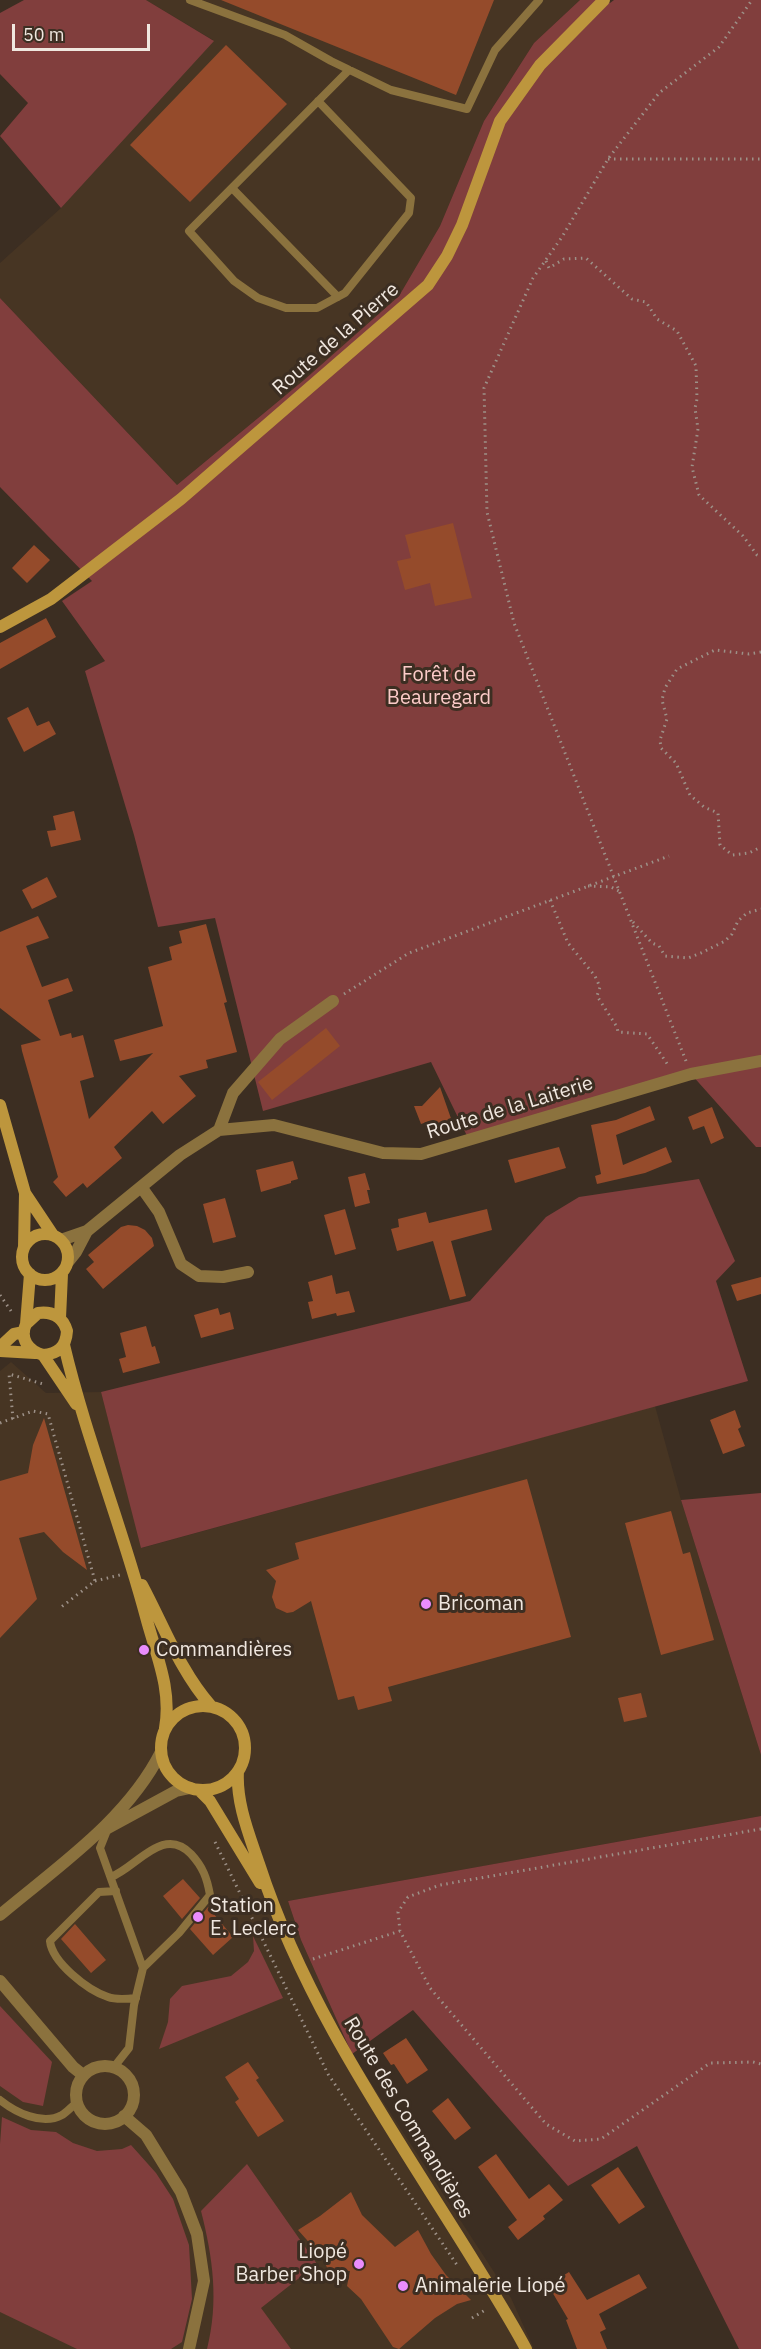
<!DOCTYPE html>
<meta charset="utf-8">
<style>
body{margin:0}
#map{position:relative;width:761px;height:2349px;overflow:hidden;background:#3c2e22;font-family:"IBM Plex Sans",sans-serif}
canvas{display:block}
.scale{position:absolute;left:12px;top:24px;width:138px;height:27px;box-sizing:border-box;border:3px solid #f0e7df;border-top:0;padding-left:8px;font-size:18px;line-height:21px;white-space:nowrap;color:#f0e7df;-webkit-text-stroke:4px #3c2e22;paint-order:stroke}
</style>
<div id="map">
<canvas width="761" height="2349"></canvas>
<div class="scale">50 m</div>
</div>
<script>
const g = document.querySelector('canvas').getContext('2d');
g.lineJoin = 'round';
function paint(path, color) {
  g.fillStyle = color;
  g.fill(path, 'evenodd');
}
function trace(path, color, width, dash) {
  g.strokeStyle = color;
  g.lineWidth = width;
  g.lineCap = dash ? 'butt' : 'round';
  g.setLineDash(dash || []);
  g.stroke(path);
}
function write(font, color, halo, rows, align = 'center') {
  g.font = font + ' "IBM Plex Sans",sans-serif';
  g.lineWidth = 6;
  g.setLineDash([]);
  g.textBaseline = 'middle';
  g.strokeStyle = halo;
  g.fillStyle = color;
  for (const [text, x, y, turn = 0] of rows) {
    g.save();
    g.translate(x, y);
    g.rotate((+turn || 0) * Math.PI / 180);
    g.textAlign = isNaN(turn) ? turn : align;
    if (halo) g.strokeText(text, 0, 0);
    g.fillText(text, 0, 0);
    g.restore();
  }
}
paint(new Path2D(`
 M146,0H580L534,43L484,121L440,226L399,296L304,380L177,485L0,298V263L61,208L213,40Z
 M11,1362L46,1393L101,1392L142,1548L655,1406L681,1500L761,1755V1816L288,1901L301,1940L352,2054L511,2298L534,2349H0V1371Z`), '#473523');
paint(new Path2D(`
 M24,0H146L214,41L61,208L0,136L28,103L0,74V13Z
 M580,0H606L610,3L614,0H761V1147H756L691,1074L469,1140L431,1062L263,1111L215,918L158,927L134,835L85,671L105,661L62,601L92,581L0,487V298L177,485L304,380L399,296L440,226L484,121L534,43Z
 M699,1179L735,1261L716,1281L748,1381L141,1548L101,1392L470,1301L546,1217L579,1197Z
 M761,1493V1755L681,1500Z
 M761,1816V2349H739L637,2146L568,2186L413,2010L352,2054L301,1940L288,1901Z
 M253,1936L283,1998L159,2049L168,2022L170,1999L182,1986L231,1976L248,1962L254,1951Z
 M0,2006L52,2062L43,2106L23,2102L0,2086Z
 M2,2117L31,2130L56,2132L73,2143L97,2151L122,2149L131,2145L156,2173L173,2199L189,2245L192,2299L182,2342L171,2349H77L0,2312V2144Z
 M247,2164L317,2264L261,2308L291,2349H207C219,2302 213,2258 201,2211Z`), '#813e3d');
paint(new Path2D(`
 M221,0H494L456,95Z
 M226,45L287,104L190,202L130,145Z
 M453,523L472,598L435,606L430,583L405,590L397,561L411,558L405,535Z
 M34,545L50,560L27,583L12,568Z
 M46,618L56,637L0,669V643Z
 M28,707L37,726L49,721L56,734L24,752L7,718Z
 M74,811L81,840L51,847L47,831L56,830L53,816Z
 M47,877L57,897L32,909L22,890Z
 M38,916L49,938L26,946L42,987L68,978L73,991L48,1000L60,1036L71,1033L72,1038L83,1035L94,1077L80,1081L89,1119L153,1053L120,1061L114,1040L163,1026L148,967L172,960L169,947L182,943L179,931L206,924L227,1002L224,1003L237,1052L206,1060L208,1068L179,1076L196,1096L163,1124L152,1111L114,1147L122,1158L87,1188L83,1183L66,1197L53,1182L58,1177L22,1051L21,1045L41,1040L0,1008V932Z
 M326,1028L340,1046L272,1100L258,1082Z
 M440,1087L454,1127L435,1133L430,1121L421,1124L414,1106H422Z
 M650,1106L655,1120L616,1135L623,1165L666,1147L672,1162L645,1173L597,1184L595,1176L601,1174L591,1125L616,1120Z
 M712,1107L724,1138L711,1144L704,1126L693,1130L688,1117Z
 M559,1147L566,1168L515,1183L508,1160Z
 M293,1161L298,1179L291,1181V1183L261,1192L256,1170Z
 M365,1173L370,1190H367L370,1203L355,1207L348,1177Z
 M225,1198L236,1237L213,1243L203,1204Z
 M345,1209L356,1249L335,1255L324,1215Z
 M487,1209L492,1230L451,1241L466,1296L450,1300L433,1241L397,1251L391,1229L399,1227L398,1219L426,1212L429,1223Z
 M128,1225L137,1226L145,1230L152,1238L154,1246L103,1289L86,1269L94,1262L88,1255L121,1227Z
 M332,1275L336,1294L349,1291L355,1312L337,1316L336,1313L312,1319L308,1302L313,1301L308,1282Z
 M761,1277V1294L737,1301L731,1285Z
 M218,1308L220,1315L230,1312L234,1329L201,1338L194,1315Z
 M146,1326L152,1347L155,1346L160,1363L123,1373L119,1359L126,1357L120,1333Z
 M735,1410L741,1427L738,1429L745,1446L723,1454L710,1420Z
 M44,1418L87,1570L63,1552L44,1532L19,1538L37,1599L0,1638V1481L28,1473L33,1445Z
 M527,1479L571,1637L388,1687L392,1701L358,1710L354,1696L338,1700L311,1601L293,1612L287,1613L276,1608L272,1597L276,1581L266,1570L299,1559L295,1543Z
 M671,1511L683,1554L690,1552L714,1640L661,1655L625,1523Z
 M641,1693L647,1717L624,1722L618,1698Z
 M183,1879L200,1898L182,1919L163,1896Z
 M208,1907L233,1937L213,1955L190,1929Z
 M75,1924L106,1960L91,1973L61,1939Z
 M406,2038L428,2070L407,2084L394,2064L391,2065L383,2053Z
 M248,2062L259,2078L256,2080L284,2121L258,2137L235,2102L239,2099L225,2077Z
 M448,2098L471,2128L455,2140L432,2111Z
 M496,2154L529,2199L549,2184L563,2200L543,2216L545,2219L518,2240L508,2227L517,2220L478,2167Z
 M618,2167L645,2207L619,2224L591,2185Z
 M351,2192L362,2215L395,2247L418,2230L431,2254L446,2275L471,2300L457,2304L435,2318L399,2349L393,2347L361,2299L347,2286L350,2271L328,2270L323,2258L298,2230L320,2216Z
 M569,2272L587,2300L639,2274L647,2288L599,2314L606,2329L600,2332L607,2349H577L566,2320L568,2319L548,2285Z`), '#954b2b');
trace(new Path2D(`
 M608,159H761
 M546,261L549,268L564,259L586,258L632,299L646,302L657,319L677,331L696,366L697,399L695,408L698,429L692,467L699,495L743,536L757,555L761,557
 M761,652L749,654L715,650L677,669L665,688L662,700L667,719L660,740L661,748L676,763L690,795L704,807L718,813L720,845L732,855L749,853L761,847
 M588,886L611,887L619,891
 M550,900L568,943L595,976L600,987L597,996L617,1027L618,1032L647,1034L668,1065
 M633,922L652,943L659,946L665,956L688,958L701,953L725,941L732,934L738,921L747,913L761,909
 M344,994L409,953L669,856
 M686,1061L514,623L487,512L484,388L533,278L562,237L608,159L659,93L719,47L752,0
 M0,1295L11,1311
 M13,1419L9,1374L43,1384
 M0,1423L33,1411L48,1414L95,1581L60,1608
 M95,1581L120,1575
 M761,1829L440,1885L408,1897L398,1912L400,1931L430,1988L546,2124L575,2141L601,2139L710,2063L753,2062L761,2064
 M215,1842L328,2074L457,2265
 M313,1959L400,1931
 M472,2318L487,2309`), '#9d9188', 3, [1.5, 4.5]);
trace(new Path2D(`
 M190,0L285,35L331,61L391,90L467,109L495,50L539,0
 M318,101L411,198L409,213L345,293L317,308H286L258,298L234,281L189,231L349,70
 M232,188L338,297
 M108,1828L100,1848L143,1968L134,2005L129,2048L114,2067
 M111,1877C137,1867 163,1825 191,1854C203,1867 207,1878 210,1895L179,1933L143,1968
 M116,1891L99,1892L50,1941C52,1962 87,1990 108,1997C116,2000 127,1999 136,1998
 M0,2100C15,2112 42,2126 62,2115C67,2112 72,2106 77,2103`), '#8b723e', 8);
trace(new Path2D(`
 M219,1130L233,1093L280,1039L333,1001
 M142,1188L159,1212L181,1264L199,1276L223,1277L248,1272
 M61,1240L87,1231L180,1155L219,1130L274,1125L383,1153L421,1154L691,1074L761,1061
 M68,1262L76,1252L87,1231
 M106,1829L176,1791L190,1788
 M0,1915C57,1867 127,1820 161,1752
 M0,1981L73,2067L83,2075
 M76 2095a29 29 0 1 1 58 0a29 29 0 1 1-58 0Z
 M124,2116L146,2135L181,2192L197,2234L204,2281L189,2349`), '#8b723e', 12);
trace(new Path2D(`
 M0,627L51,599L181,499L428,285L447,256L462,225L500,121L540,65L604,0
 M0,1105L25,1193L53,1235
 M22 1257a23 23 0 1 1 46 0a23 23 0 1 1-46 0Z
 M24,1247L25,1193
 M60,1318L62,1274
 M26,1324L38,1313C53,1311 63,1317 67,1331C66,1347 58,1354 43,1355C29,1351 19,1339 26,1324L30,1274
 M64,1345C86,1438 122,1526 146,1617C156,1655 172,1689 165,1728
 M0,1347L14,1334L24,1332
 M0,1351L35,1353
 M43,1355L76,1404
 M142,1585C164,1626 180,1671 211,1706
 M161 1748a42 42 0 1 1 84 0a42 42 0 1 1-84 0Z
 M238,1771C236,1803 249,1834 259,1864C305,2006 392,2129 470,2255C489,2286 509,2317 526,2349
 M199,1790L210,1801L260,1883`), '#bd963d', 12);
for (const [x, y, r, color] of [
 [426,1604,6,"#ea8dfd"],
 [144,1650,6,"#ea8dfd"],
 [198,1917,6,"#ea8dfd"],
 [359,2264,6,"#ea8dfd"],
 [403,2286,6,"#ea8dfd"]
]) {
  const dot = new Path2D();
  dot.arc(x, y, r, 0, 2 * Math.PI);
  g.fillStyle = color;
  g.fill(dot);
  trace(dot, '#3c2e22', 2);
}
write('20px', '#f0e7df', '#3c2e22', [
 ["Route de la Pierre",336,339,-41],
 ["Route de la Laiterie",510,1108,-17],
 ["Route des Commandières",408,2118,59]
]);
write('20px', '#fccbc8', '#3c2e22', [
 ["Forêt de",439,675],
 ["Beauregard",439,698]
]);
write('20px', '#f0e7df', '#3c2e22', [
 ["Bricoman",438,1604],
 ["Commandières",156,1650],
 ["Station",210,1906],
 ["E. Leclerc",210,1929],
 ["Liopé",347,2252,"right"],
 ["Barber Shop",347,2275,"right"],
 ["Animalerie Liopé",415,2286]
], 'left');
</script>
